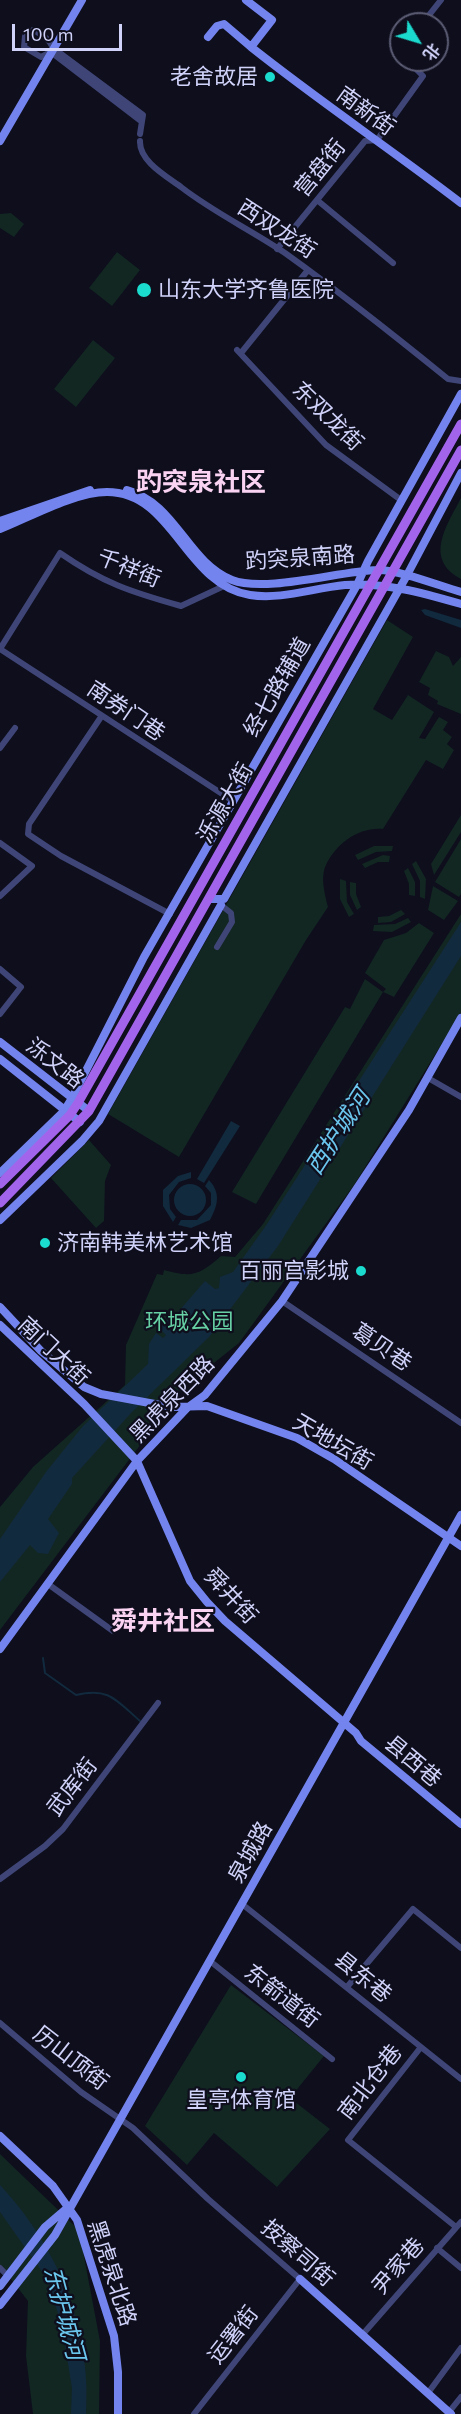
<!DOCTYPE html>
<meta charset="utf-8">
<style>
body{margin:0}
#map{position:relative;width:461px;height:2414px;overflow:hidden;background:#0e0e1d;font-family:Commissioner,"Noto Sans SC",sans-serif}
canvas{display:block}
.north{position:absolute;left:389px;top:12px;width:60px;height:60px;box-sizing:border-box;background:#0e0e1d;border:2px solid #5c5c75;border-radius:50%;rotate:128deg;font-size:16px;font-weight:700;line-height:24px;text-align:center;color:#d0d2f9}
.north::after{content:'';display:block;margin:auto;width:21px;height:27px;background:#1bdbce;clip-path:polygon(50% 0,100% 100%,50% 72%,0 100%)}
.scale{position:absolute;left:12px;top:24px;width:110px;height:27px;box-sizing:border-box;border:3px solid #d0d2f9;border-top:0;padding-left:8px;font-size:18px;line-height:21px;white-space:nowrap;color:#d0d2f9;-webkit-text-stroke:4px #0e0e1d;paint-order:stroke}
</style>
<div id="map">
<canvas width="461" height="2414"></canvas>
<div class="north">北</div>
<div class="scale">100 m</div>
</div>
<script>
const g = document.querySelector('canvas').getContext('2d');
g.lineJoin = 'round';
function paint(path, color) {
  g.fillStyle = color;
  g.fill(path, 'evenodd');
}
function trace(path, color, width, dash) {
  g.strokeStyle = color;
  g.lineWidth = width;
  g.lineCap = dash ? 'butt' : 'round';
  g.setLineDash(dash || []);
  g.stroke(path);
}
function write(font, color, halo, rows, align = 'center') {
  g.font = font + ' Commissioner,"Noto Sans SC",sans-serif';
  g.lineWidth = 4.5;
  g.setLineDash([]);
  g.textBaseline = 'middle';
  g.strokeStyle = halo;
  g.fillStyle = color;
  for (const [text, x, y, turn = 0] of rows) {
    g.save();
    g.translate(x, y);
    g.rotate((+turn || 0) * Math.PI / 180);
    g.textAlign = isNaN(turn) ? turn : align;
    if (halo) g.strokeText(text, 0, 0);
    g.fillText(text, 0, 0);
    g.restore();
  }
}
paint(new Path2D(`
 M11,213L24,224L14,237L0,228V214Z
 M117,252L140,270L112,306L89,288Z
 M93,340L115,358L76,407L54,389Z
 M461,498V579C423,559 447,525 461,498Z
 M387,620L413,637L373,709L392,720L408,695L434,712L419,738L425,739L439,717L448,722L443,730L452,737L447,744L454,750L443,769L426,760L383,829C358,827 336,844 326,865C320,877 325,895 328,907L306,940L179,1157L108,1114Z
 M436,651L449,657L453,666L461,657V714L437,704L438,701L428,695L430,688L419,682Z
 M461,815V832L434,875L431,864Z
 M461,839V894L459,897L435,882Z
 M374,846H393L392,851L376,852L358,860L355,855Z
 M383,855L390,856L389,862H378L365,868L362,864Z
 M416,861L426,879L425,899L420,897V881L412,864Z
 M408,868L415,882V896L409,895V884L404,871Z
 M340,879L346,881L347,902L354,914L349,917L340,899Z
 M350,882L356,883V894L361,907L357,910L350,895Z
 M433,886L458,901L444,920L428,910Z
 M401,910L405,914L391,922L378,923V917L389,916Z
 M461,914V1013L354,1185L239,1343L185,1386L0,1630V1507L33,1467L125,1385L126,1345L157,1274L163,1275L164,1270C193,1278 199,1275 221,1256L235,1257L263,1224Z
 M408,918L411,922L392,932L373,931L374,925L395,924Z
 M419,923L434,933L394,997L383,992L256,1204L232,1192L345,1007L350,1009L365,979L383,992L386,989L365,973L384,940L406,933Z
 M89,1140L111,1165L105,1181L104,1221L96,1228L51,1178Z
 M231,1985L324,2056L290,2098L330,2129L277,2187L214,2133L187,2165L145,2126Z
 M0,2154L79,2230L100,2341L99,2414H33L26,2356L28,2301L0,2265Z`), '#122622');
paint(new Path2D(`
 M425,609L461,620V628L425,615L421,610Z
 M461,922V956L278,1246L209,1337L132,1412L72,1478V1484L48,1519L59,1533L48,1554L38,1553L30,1545L0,1582V1539L46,1472L83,1426L148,1364L149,1344L156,1333L163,1338L166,1335L159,1328L173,1315L180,1322L185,1317L178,1312L205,1281L215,1289L219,1288L220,1277L233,1272L267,1224Z
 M231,1121L240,1126L204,1183L197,1179Z
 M191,1172V1178L179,1182L169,1195L170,1209L176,1217L173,1222L163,1206V1190L178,1176Z
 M209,1180C221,1193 218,1205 210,1220L191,1228L178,1225L181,1220H197L211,1205V1193L205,1186Z
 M174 1200a16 16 0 1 1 32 0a16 16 0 1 1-32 0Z
 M0,2185C57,2246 92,2328 86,2414H71L72,2388L62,2327L48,2280L0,2212Z`), '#122a3d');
trace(new Path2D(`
 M43,1658L45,1673L76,1695C109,1687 116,1700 140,1721`), '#122a3d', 2);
trace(new Path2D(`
 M422,24L441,0
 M140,134L143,115L53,48C49,38 42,35 33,30L25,36L24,47L41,57L51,52L141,121
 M140,141C139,161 166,176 181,187C213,212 251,230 285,253C341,293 395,336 448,379L461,381
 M317,200L393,263
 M277,249L365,141L377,140L423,76L407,60
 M237,350L326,445L401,500
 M241,353L308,270
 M0,649L60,553C103,583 131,592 181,606L224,586
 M0,649L233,801
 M101,717L29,824L28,834L61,856L170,914
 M0,748L15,728
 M0,843L32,866L0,896
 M217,947L232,922L231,913L221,905
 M0,969L21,987L0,1014
 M428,1078L461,1097
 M282,1301L461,1423
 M48,1584L113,1631
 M0,1879L45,1846L63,1829L158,1703
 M242,1904L461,2079
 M210,1961L332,2059
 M347,1987L413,1909L461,1948
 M0,2023L81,2092L133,2128L208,2199L300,2279L194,2414
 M421,2047L348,2140L456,2227
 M437,2248L461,2268
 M0,2268L8,2276
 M363,2334L461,2222
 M428,2393L461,2348
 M449,2412L461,2397`), '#3f4677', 6);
trace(new Path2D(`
 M208,37L217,26L224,24L251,47L272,20L246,0
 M251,47C319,101 392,150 461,203
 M0,141L82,0
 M127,490C176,503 187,562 232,580C265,593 340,571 377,570C397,569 440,586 461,592
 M0,521L90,490
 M0,529C30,517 75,492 107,492C174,492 184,584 250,595C281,600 313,588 345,585C384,582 423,593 461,604
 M209,899H224L406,577L461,473
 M0,1042L89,1111
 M0,1059L80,1122
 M0,1173L64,1111L72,1098L144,957L357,585L368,561L461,394
 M0,1220L82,1141L99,1121L221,905
 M0,1307L41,1351L84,1387L101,1394L171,1407L207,1406L297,1438L334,1459L461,1546
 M0,1325L84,1404L137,1461L190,1581L207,1602L225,1621L356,1733L361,1741L461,1824
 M0,1649L137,1461L187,1408L205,1395L282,1301L409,1110L461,1018
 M0,2136L53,2186L77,2220L114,2336L118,2372V2414
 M300,2279L451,2414
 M0,2286L45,2227L66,2209
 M0,2305L55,2235L461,1515`), '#7384ee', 8);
trace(new Path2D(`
 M0,1184L70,1115L78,1103L461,424
 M0,1203L89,1111L461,450`), '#a364ec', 9);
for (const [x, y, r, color] of [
 [270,77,6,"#1bdbce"],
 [144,290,8,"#1bdbce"],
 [45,1243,6,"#1bdbce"],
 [361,1271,6,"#1bdbce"],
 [241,2077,6,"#1bdbce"]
]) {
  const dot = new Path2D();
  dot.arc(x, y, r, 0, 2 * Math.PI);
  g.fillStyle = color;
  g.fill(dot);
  trace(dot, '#0e0e1d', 2);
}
write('22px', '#d0d2f9', '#0e0e1d', [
 ["老舍故居",258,77],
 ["山东大学齐鲁医院",158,290,"left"],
 ["济南韩美林艺术馆",57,1243,"left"],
 ["百丽宫影城",349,1271],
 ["皇亭体育馆",241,2100,"center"]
], 'right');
write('22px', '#d0d2f9', '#0e0e1d', [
 ["南新街",366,111,36],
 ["营盘街",320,168,-51],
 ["西双龙街",277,229,33],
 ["东双龙街",328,416,44],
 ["趵突泉南路",300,558,-4],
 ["千祥街",129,568,22],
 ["经七路辅道",277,687,-60],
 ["南券门巷",126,711,34],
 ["泺源大街",225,803,-60],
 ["泺文路",55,1063,38],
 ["葛贝巷",382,1347,34],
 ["南门大街",54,1351,43],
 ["黑虎泉西路",172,1399,-46],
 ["天地坛街",333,1442,30],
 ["舜井街",231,1596,47],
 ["县西巷",413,1761,40],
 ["武库街",72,1787,-52],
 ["泉城路",250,1852,-61],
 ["县东巷",363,1977,39],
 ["东箭道街",282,1996,38],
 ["历山顶街",71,2058,38],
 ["南北仓巷",370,2082,-52],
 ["按察司街",298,2253,41],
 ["尹家巷",398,2266,-49],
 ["黑虎泉北路",112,2273,72],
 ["运署街",233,2335,-52]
]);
write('22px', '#66d0a4', '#0e0e1d', [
 ["环城公园",189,1322]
]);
write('italic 24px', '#6bc6ed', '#0e0e1d', [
 ["西护城河",338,1132,-57],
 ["东护城河",64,2313,75]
]);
write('bold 26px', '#fad2f2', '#0e0e1d', [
 ["趵突泉社区",201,482],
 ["舜井社区",163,1621]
]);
</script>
